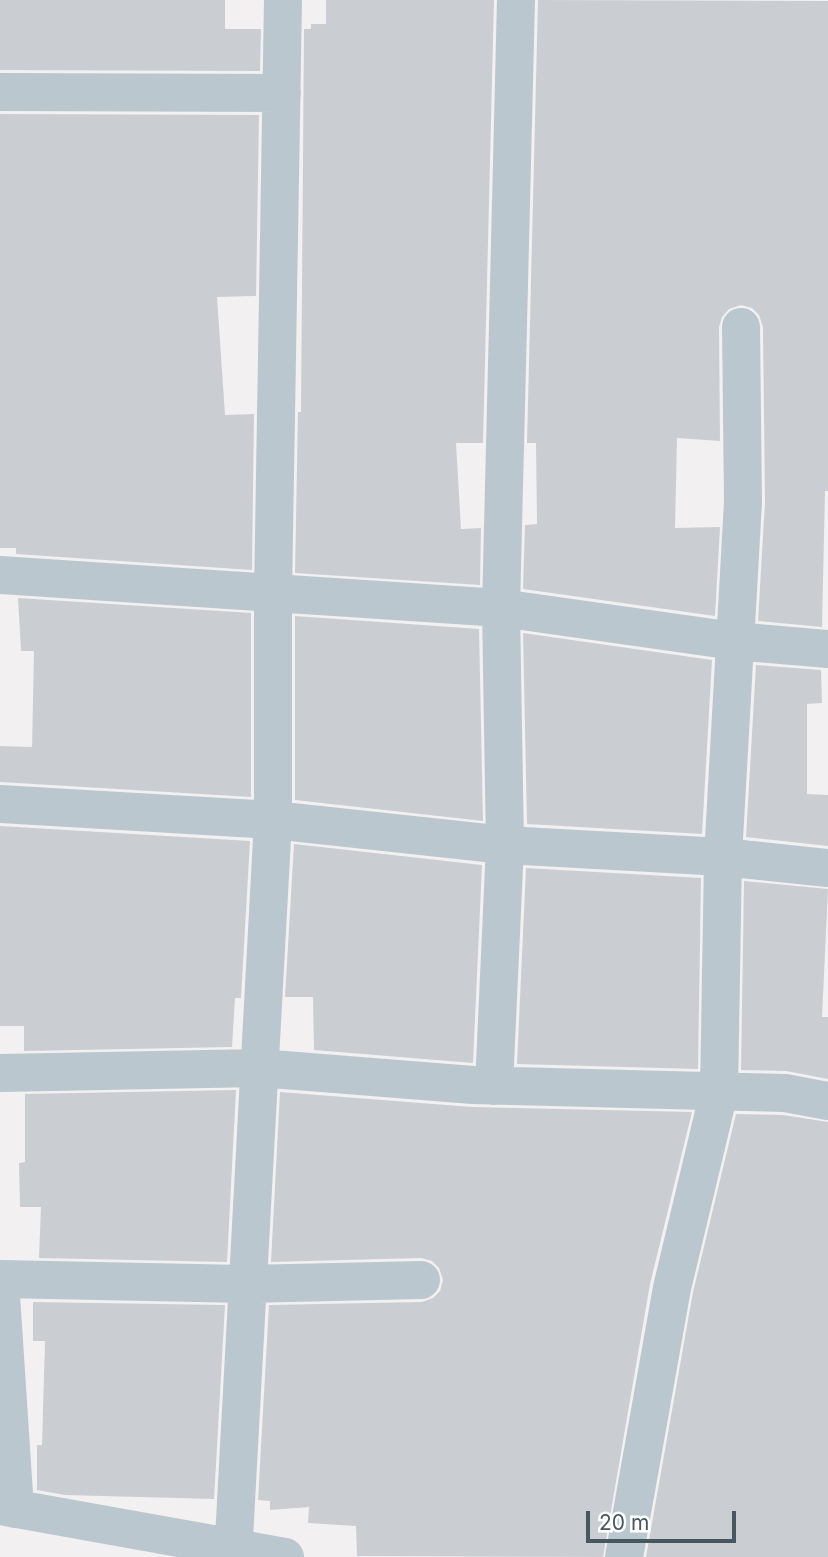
<!DOCTYPE html>
<style>
body{margin:0}
#map{position:relative;width:828px;height:1557px;overflow:hidden;background:#f3f0f1;font-family:Inter,sans-serif}
canvas{display:block}
.scale{position:absolute;left:586px;top:1511px;width:150px;height:32px;box-sizing:border-box;border:4px solid #47565f;border-top:0;padding-left:9px;font-size:21px;line-height:24px;white-space:nowrap;color:#47565f;-webkit-text-stroke:5px #fff;paint-order:stroke}
</style>
<div id="map">
<canvas width="828" height="1557"></canvas>
<div class="scale">20 m</div>
</div>
<script>
const g = document.querySelector('canvas').getContext('2d');
g.lineJoin = 'round';
function paint(path, color) {
  g.fillStyle = color;
  g.fill(path, 'evenodd');
}
function trace(path, color, width, dash) {
  g.strokeStyle = color;
  g.lineWidth = width;
  g.lineCap = dash ? 'butt' : 'round';
  g.setLineDash(dash || []);
  g.stroke(path);
}
paint(new Path2D(`
 M0,0H225V29H261L260,71L0,70Z
 M326,0H494L483,443H456L461,529L481,528L480,585L295,573L298,412H301L304,29H311V24H326Z
 M538,0L828,1V491H825L822,627L758,621L765,502L763,327L759,315L752,308L741,305L729,309L722,317L719,327L720,441L677,438L675,528L720,527L715,616L523,589L525,525L537,524L536,443H527Z
 M0,114L259,115L256,296L217,297L225,415L254,414L252,570L16,554V548H0Z
 M18,598L251,613V797L0,782V746L32,747L34,651H21Z
 M295,616L479,629L483,821L295,800Z
 M523,633L712,660L702,834L527,824Z
 M756,665L821,670L822,703L807,704V794L828,795V846L746,837Z
 M0,826L250,841L241,998H235L232,1047L24,1051V1026H0Z
 M294,844L482,865L473,1063L314,1050L313,997H285Z
 M526,868L701,878L698,1069L517,1064Z
 M744,881L828,889L822,1017H828V1079L786,1071L741,1070Z
 M236,1090L227,1262L39,1258L41,1207H20L19,1163L25,1162V1094Z
 M280,1092L472,1107L692,1112L650,1284L603,1557L357,1556L356,1526L308,1523L309,1507L270,1510V1501L258,1500L269,1305L422,1302L433,1298L440,1291L443,1280L439,1268L432,1261L421,1258L271,1262Z
 M736,1114L783,1115L828,1122V1557H646L693,1292Z
 M33,1302L225,1305L214,1499L65,1495L37,1490V1445H42L45,1341H33Z`), '#caced3');
trace(new Path2D(`
 M0,92L282,93
 M0,575L501,608L734,641L828,649
 M0,804L273,820L505,845L723,857L828,868
 M0,1073L259,1068L473,1085L785,1093L828,1101
 M494,1086L505,845L501,608L516,0
 M0,1279L246,1284L421,1280
 M0,1280L15,1509
 M0,1506L285,1557
 M233,1557L273,820V593L283,0
 M624,1557L672,1288L719,1092L723,857L743,502L741,327`), '#bbc7ce', 38);
</script>
